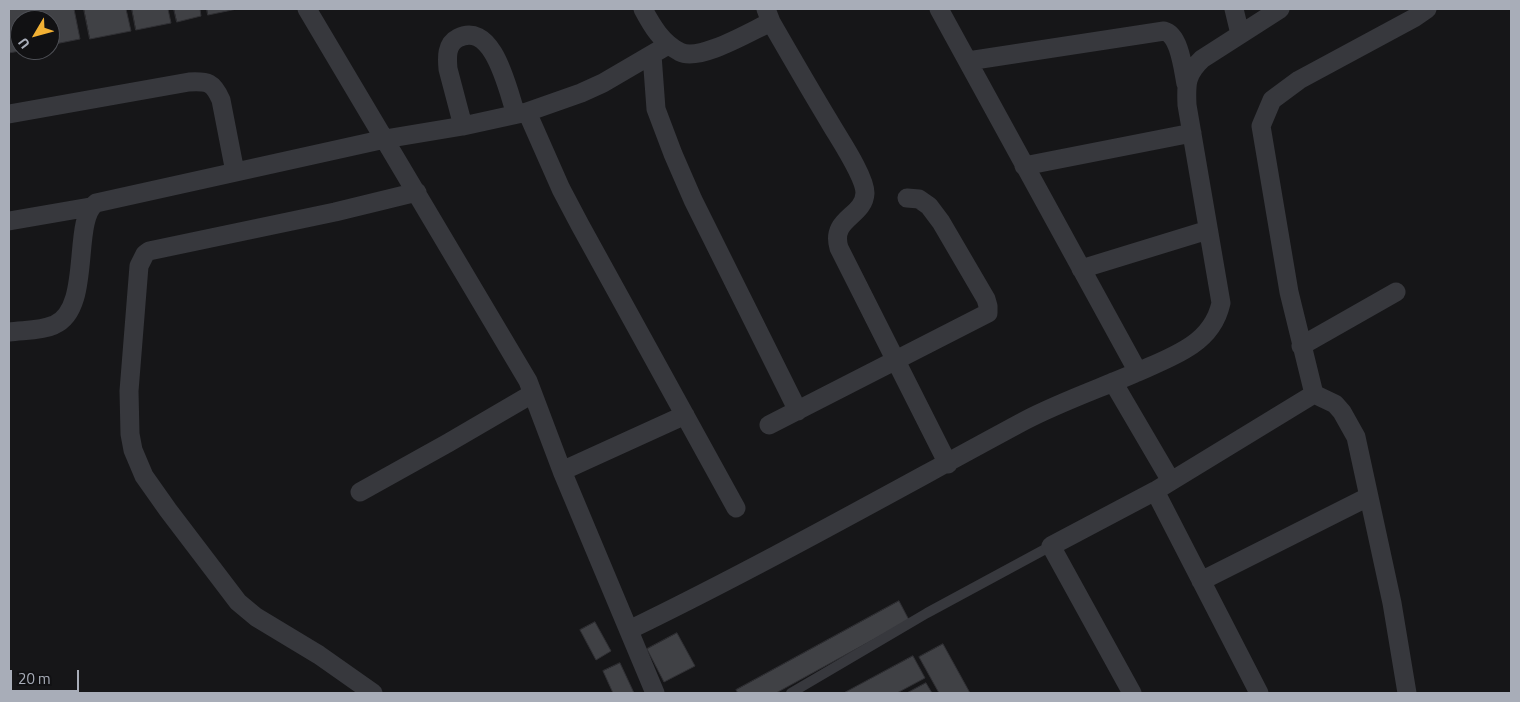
<!DOCTYPE html>
<style>
body{margin:0}
#map{position:relative;width:1520px;height:702px;overflow:hidden;background:#161618;font-family:"Titillium Web",sans-serif}
canvas{display:block}
.frame{position:absolute;inset:0;border:10px solid #a8adb8;pointer-events:none}
.north{position:absolute;left:10px;top:10px;width:50px;height:50px;box-sizing:border-box;background:#111113;border:1px solid #4d4f55;border-radius:50%;rotate:233deg;font-size:14px;font-weight:700;line-height:20px;text-align:center;color:#a8adb8}
.north::after{content:'';display:block;margin:auto;width:18px;height:22px;background:#f2b134;clip-path:polygon(50% 0,100% 100%,50% 72%,0 100%)}
.scale{position:absolute;left:10px;top:670px;width:69px;height:22px;box-sizing:border-box;border:2px solid #a8adb8;border-top:0;padding-left:6px;font-size:15px;line-height:18px;white-space:nowrap;color:#a8adb8;-webkit-text-stroke:4px #111113;paint-order:stroke}
</style>
<div id="map">
<canvas width="1520" height="702"></canvas>
<div class="frame"></div>
<div class="north">U</div>
<div class="scale">20 m</div>
</div>
<script>
const g = document.querySelector('canvas').getContext('2d');
g.lineJoin = 'round';
function paint(path, color) {
  g.fillStyle = color;
  g.fill(path, 'evenodd');
}
function trace(path, color, width, dash) {
  g.strokeStyle = color;
  g.lineWidth = width;
  g.lineCap = dash ? 'butt' : 'round';
  g.setLineDash(dash || []);
  g.stroke(path);
}
const building = new Path2D(`
 M9,9H74L80,39L50,45V20H20V50H25L9,53Z
 M84,9H126L131,31L90,39Z
 M132,9H168L171,23L136,30Z
 M174,9H200L201,16L177,22Z
 M207,9H237L208,15Z
 M899,601L909,620L776,693H738L736,690Z
 M595,622L611,651L596,660L580,630Z
 M677,633L695,666L664,682L647,649Z
 M943,644L970,693H939L919,657Z
 M913,656L925,678L897,693H844Z
 M620,663L634,693H613L603,671Z
 M926,683L932,693H907Z`);
paint(building, '#404145');
trace(building, '#303034', 1);
trace(new Path2D(`
 M791,693L927,613L1051,546`), '#37383d', 10);
trace(new Path2D(`
 M307,9L528,381L562,471L655,693
 M643,9C652,26 662,43 680,52C700,62 751,31 771,22
 M766,9L771,22C790,55 809,88 829,121C838,137 865,176 865,193C864,217 830,218 839,248L948,464
 M939,9L1138,372
 M1234,9L1240,34
 M652,55L656,109L673,154L693,200L798,411
 M968,61L1164,31C1180,35 1183,69 1186,84
 M527,112L561,189L580,225L736,508
 M9,114L189,82C208,81 213,82 221,100L235,172
 M463,126L448,69C447,58 446,44 458,38C494,20 508,92 516,114
 M1024,166L1192,133
 M9,221L90,207
 M1081,269L1208,230
 M9,332C23,330 41,331 54,325C93,309 71,220 96,203L385,139L463,126L527,112L581,93L603,83L668,45
 M1301,346L1396,292
 M1113,382L1171,481
 M1314,394L1335,404L1342,412L1356,437L1392,603L1407,693
 M769,425L988,313V306L986,299L941,222L929,206L919,199L907,198
 M562,471L685,415
 M1155,491L1259,693
 M360,492L448,443L532,394
 M1201,581L1368,497
 M629,630C763,565 892,492 1024,421C1064,400 1107,386 1149,367C1163,361 1179,354 1192,345C1208,334 1217,321 1221,303L1187,105C1186,84 1186,74 1202,59L1280,9
 M373,693L319,655L256,617L238,602L168,510L144,476L133,450L130,434L129,391L139,266L145,254L149,251L335,212L417,192
 M1132,693L1051,546L1155,491L1314,394L1289,292L1261,126L1272,100L1299,80L1414,18L1427,9`), '#37383d', 19);
</script>
